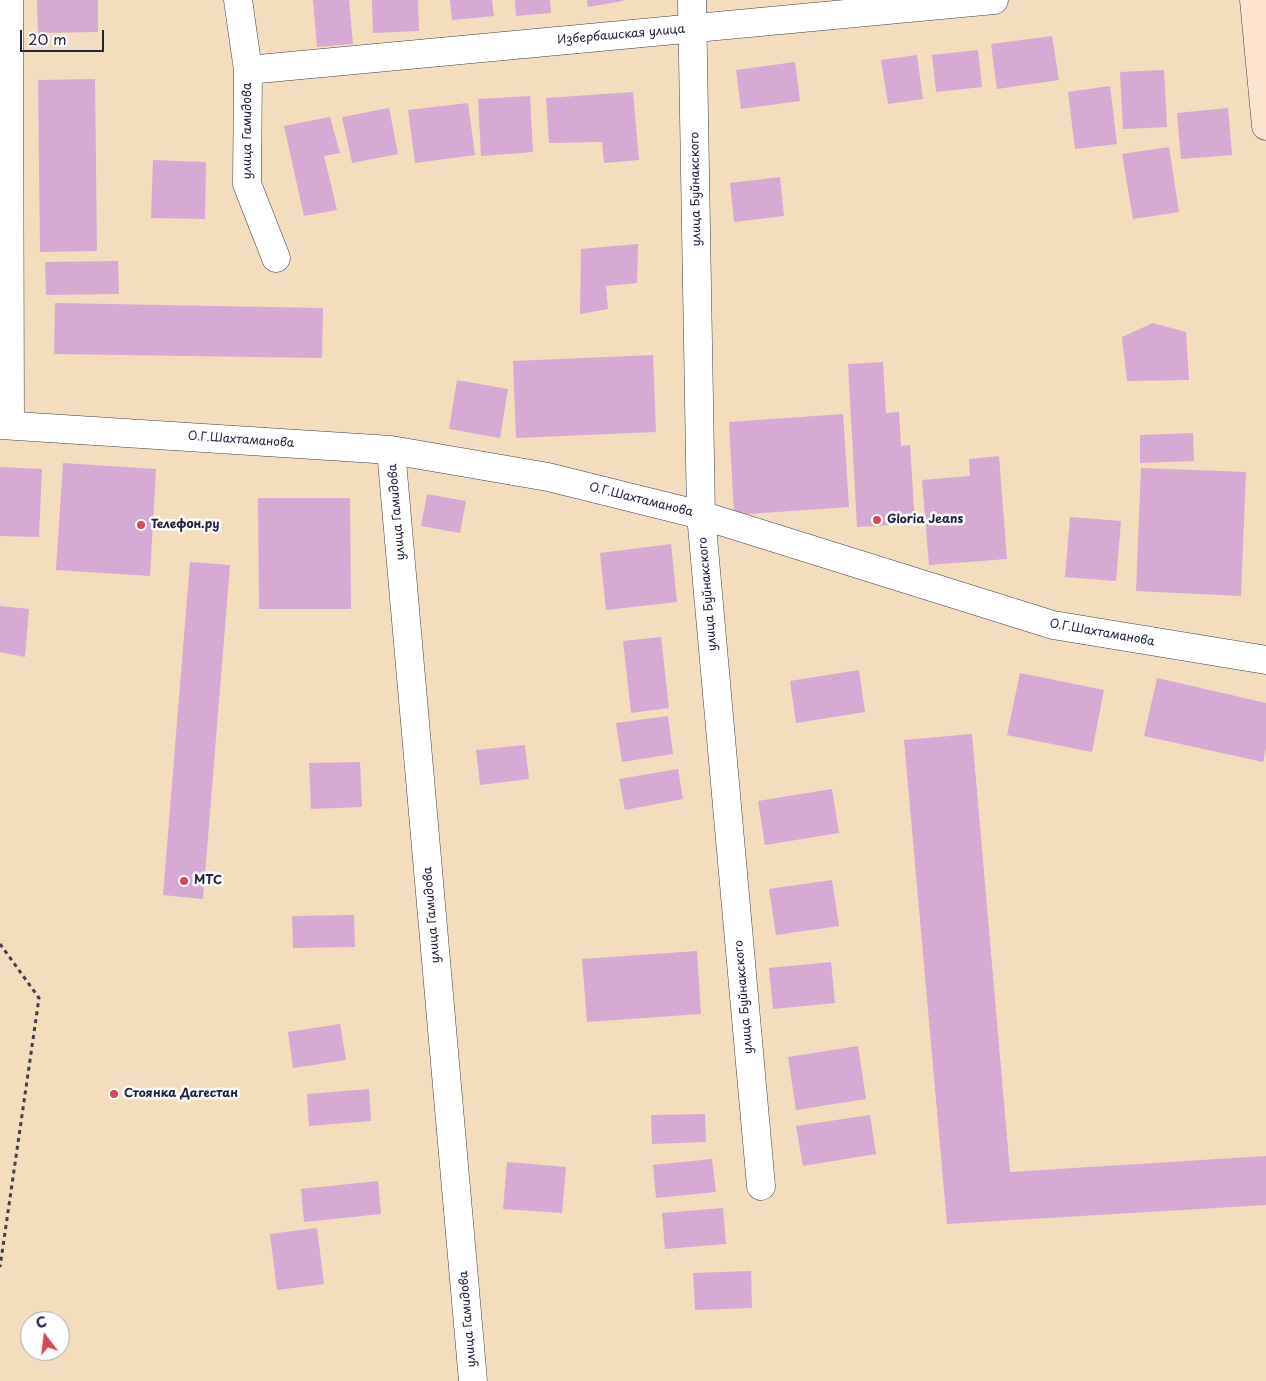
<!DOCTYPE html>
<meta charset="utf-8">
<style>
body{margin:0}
#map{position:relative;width:1266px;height:1381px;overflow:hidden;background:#f2ddbf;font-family:"Playpen Sans",sans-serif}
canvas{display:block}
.north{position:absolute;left:20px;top:1311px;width:50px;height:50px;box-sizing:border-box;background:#fff;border:1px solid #a7a7b1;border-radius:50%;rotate:345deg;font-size:14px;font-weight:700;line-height:20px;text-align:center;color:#22223b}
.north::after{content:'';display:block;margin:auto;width:18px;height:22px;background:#d1495b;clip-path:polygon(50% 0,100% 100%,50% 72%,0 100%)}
.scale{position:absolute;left:20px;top:30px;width:84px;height:22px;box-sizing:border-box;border:2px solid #22223b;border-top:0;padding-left:6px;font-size:15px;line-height:18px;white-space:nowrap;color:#22223b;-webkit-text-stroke:4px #fff;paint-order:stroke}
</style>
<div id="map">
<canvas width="1266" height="1381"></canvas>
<div class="north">С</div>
<div class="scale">20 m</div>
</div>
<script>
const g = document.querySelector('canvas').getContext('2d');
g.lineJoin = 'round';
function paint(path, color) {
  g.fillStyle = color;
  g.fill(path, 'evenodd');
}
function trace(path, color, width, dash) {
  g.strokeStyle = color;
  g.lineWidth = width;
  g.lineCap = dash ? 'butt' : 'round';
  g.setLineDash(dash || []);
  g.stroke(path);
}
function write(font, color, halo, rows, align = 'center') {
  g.font = font + ' "Playpen Sans",sans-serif';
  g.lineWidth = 5;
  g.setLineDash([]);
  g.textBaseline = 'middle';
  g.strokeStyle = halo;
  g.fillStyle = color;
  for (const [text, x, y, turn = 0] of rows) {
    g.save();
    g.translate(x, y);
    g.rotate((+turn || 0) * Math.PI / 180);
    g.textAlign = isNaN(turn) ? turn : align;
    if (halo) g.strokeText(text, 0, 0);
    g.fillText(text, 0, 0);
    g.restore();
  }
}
paint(new Path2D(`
 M37,0H98V32L38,33Z
 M313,0H349L353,44L317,47Z
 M372,0H418L419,31L373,33Z
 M450,0H492L494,16L452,20Z
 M515,0H550L551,13L516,16Z
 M587,0H623V1L588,7Z
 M1052,36L1059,80L997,89L991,44Z
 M978,50L982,87L936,92L932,55Z
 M917,55L923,99L888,104L881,60Z
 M795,62L800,101L741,109L736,70Z
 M1164,70L1167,127L1123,129L1120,72Z
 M95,79L97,251L40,252L38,80Z
 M1110,86L1117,144L1075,149L1068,92Z
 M633,92L639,160L604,163L602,142L549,143L546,98Z
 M530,96L533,152L481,156L478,99Z
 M468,103L475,155L415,163L408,110Z
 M389,108L398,154L352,163L342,117Z
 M1228,108L1232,155L1181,159L1177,113Z
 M330,117L340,153L324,156L337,210L304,216L284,126Z
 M1169,147L1179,212L1133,219L1122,154Z
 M153,160L206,162L205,219L151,218Z
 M780,177L784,216L734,222L730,183Z
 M638,244L637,283L606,286L608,309L580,314L581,249Z
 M118,261L119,294L46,295L45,262Z
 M55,303L323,308L322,358L54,354Z
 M1153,323L1186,332L1189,380L1127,381L1122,337Z
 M653,355L656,432L516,438L513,361Z
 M883,362L886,413L899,412L901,446L910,445L915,524L857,527L848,364Z
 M457,380L508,389L500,438L449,429Z
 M843,414L849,507L734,515L729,422Z
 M1193,433L1194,461L1140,463V435Z
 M999,456L1007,559L929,565L922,480L970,476L969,459Z
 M63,463L156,469L150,576L56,570Z
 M0,467L42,469L39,537L0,536Z
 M1141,468L1246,472L1241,596L1136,591Z
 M427,494L466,501L460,533L421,526Z
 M258,498H350L351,609H259Z
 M1070,517L1121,521L1116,581L1065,577Z
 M671,544L677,602L606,610L600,553Z
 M190,562L230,565L203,899L163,895Z
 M0,606L29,609L25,657L0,652Z
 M661,637L669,708L631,713L623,641Z
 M859,670L865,712L796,723L790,681Z
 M1020,673L1104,690L1092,752L1007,735Z
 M1157,678L1266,703V748L1263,762L1144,736Z
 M668,716L673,754L622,762L616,723Z
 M972,734L1010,1172L1266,1156V1205L947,1224L904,740Z
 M525,745L529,779L480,785L476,750Z
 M360,762L362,807L311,809L309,763Z
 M678,769L683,799L625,810L619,779Z
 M832,789L839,833L765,845L758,801Z
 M832,880L839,926L776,935L769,889Z
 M354,915L355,947L293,948L292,916Z
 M697,951L701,1014L587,1022L582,959Z
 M831,962L835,1003L773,1009L769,968Z
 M340,1024L346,1060L293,1068L288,1032Z
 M858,1046L866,1099L796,1110L788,1057Z
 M369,1089L371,1121L309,1126L307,1094Z
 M705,1114L706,1142L652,1144L651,1115Z
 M870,1115L876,1154L803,1166L796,1126Z
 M712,1159L716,1192L656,1198L653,1165Z
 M507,1162L566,1167L562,1213L503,1209Z
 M378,1181L381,1214L304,1222L301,1189Z
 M723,1208L726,1244L665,1249L662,1213Z
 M317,1228L324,1284L277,1290L270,1234Z
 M751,1271L752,1308L695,1310L693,1273Z`), '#d5aad3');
const street = new Path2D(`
 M9,0L10,425
 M238,0L248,70L247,184L276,258
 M692,0L701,515L761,1186
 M248,70L994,0
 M0,425L391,450L548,477L701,515L1053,625L1266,660
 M391,450L473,1381`);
const secondary = new Path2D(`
 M1254,0L1266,126`);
trace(street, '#413e4f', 29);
trace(secondary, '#413e4f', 29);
trace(new Path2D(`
 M0,944L39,998L0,1267`), '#413e4f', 3, [4, 4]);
trace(street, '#fff', 28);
trace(secondary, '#fde4d1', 28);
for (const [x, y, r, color] of [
 [877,520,5,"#d1495b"],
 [141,525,5,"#d1495b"],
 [184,881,5,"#d1495b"],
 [114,1094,5,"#d1495b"]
]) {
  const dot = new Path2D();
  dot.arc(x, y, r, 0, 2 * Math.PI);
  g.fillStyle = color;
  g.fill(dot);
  trace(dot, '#fff', 2);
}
write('12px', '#22223b', '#fff', [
 ["Избербашская улица",621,35,-5],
 ["улица Гамидова",248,131,-90],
 ["улица Буйнакского",696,189,-91],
 ["О.Г.Шахтаманова",241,440,4],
 ["О.Г.Шахтаманова",641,500,14],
 ["улица Гамидова",397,512,-95],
 ["улица Буйнакского",708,594,-95],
 ["О.Г.Шахтаманова",1102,633,10],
 ["улица Гамидова",432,915,-95],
 ["улица Буйнакского",744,997,-95],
 ["улица Гамидова",468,1319,-95]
]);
write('bold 12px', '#22223b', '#fff', [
 ["Gloria Jeans",887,520],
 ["Телефон.ру",151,525],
 ["МТС",194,881],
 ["Стоянка Дагестан",124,1094]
], 'left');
</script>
